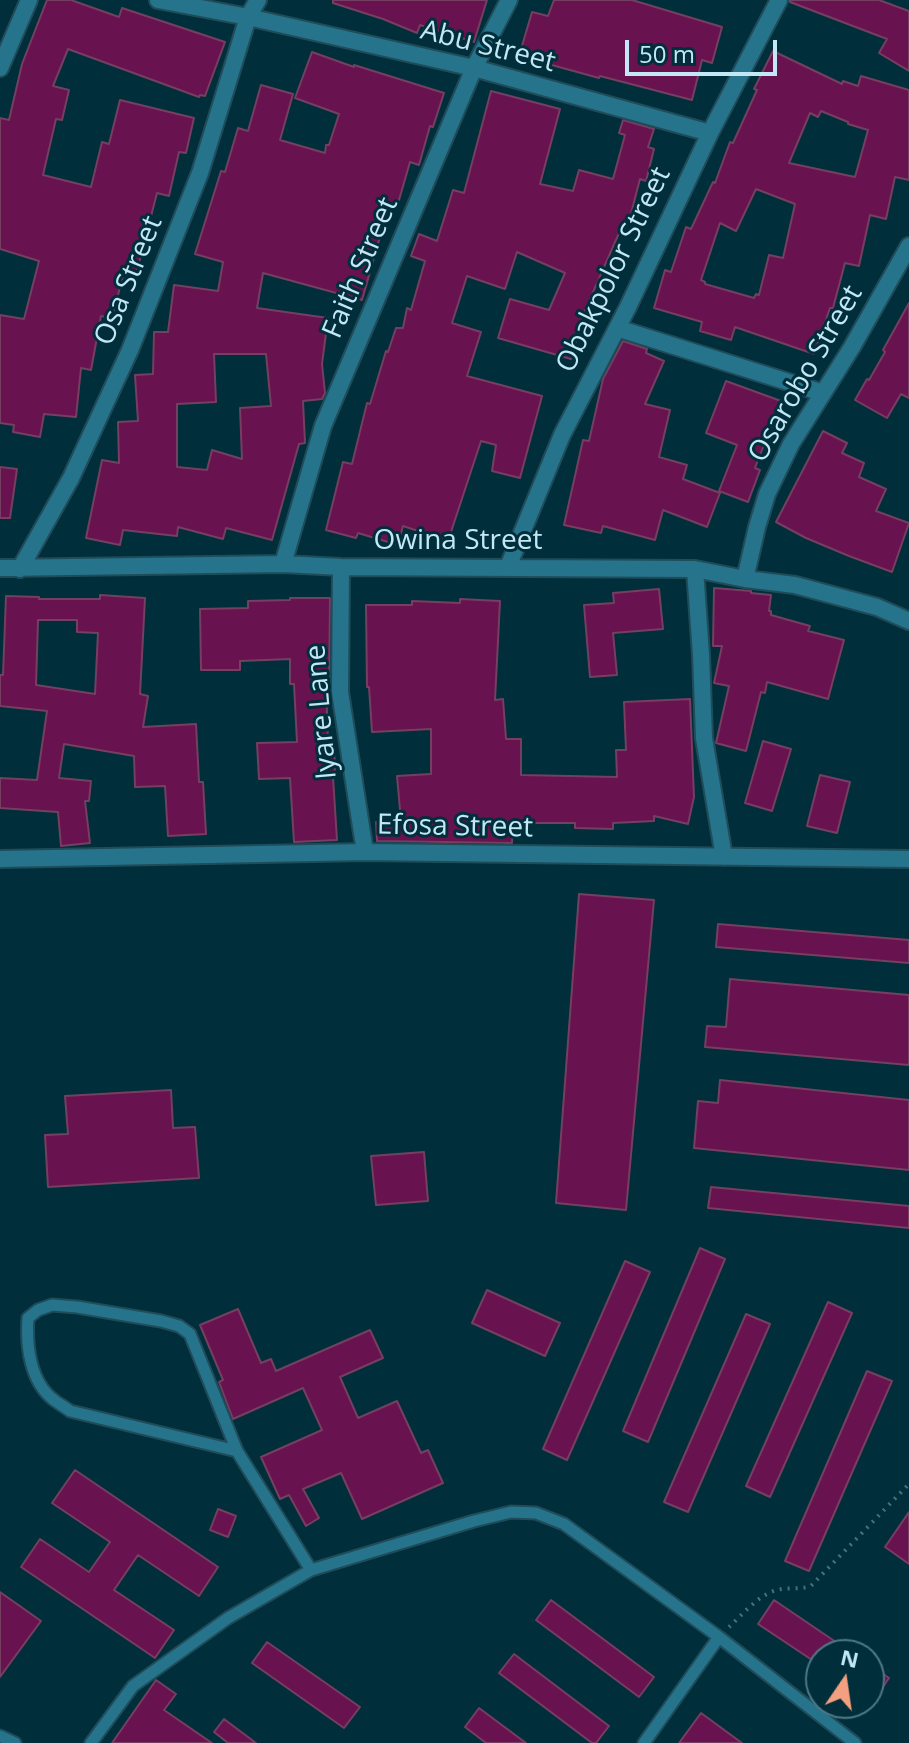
<!DOCTYPE html>
<style>
body{margin:0}
#map{position:relative;width:909px;height:1743px;overflow:hidden;background:#012e3b;font-family:"Open Sans",sans-serif}
canvas{display:block}
.north{position:absolute;left:805px;top:1639px;width:80px;height:80px;box-sizing:border-box;background:#012e3b;border:2px solid #4e7885;border-radius:50%;rotate:13deg;font-size:22px;font-weight:700;line-height:32px;text-align:center;color:#c2e7f5}
.north::after{content:'';display:block;margin:auto;width:28px;height:36px;background:#f2a07f;clip-path:polygon(50% 0,100% 100%,50% 72%,0 100%)}
.scale{position:absolute;left:625px;top:40px;width:152px;height:36px;box-sizing:border-box;border:4px solid #c2e7f5;border-top:0;padding-left:10px;font-size:24px;line-height:28px;white-space:nowrap;color:#c2e7f5;-webkit-text-stroke:6px #012e3b;paint-order:stroke}
</style>
<div id="map">
<canvas width="909" height="1743"></canvas>
<div class="north">N</div>
<div class="scale">50 m</div>
</div>
<script>
const g = document.querySelector('canvas').getContext('2d');
g.lineJoin = 'round';
function paint(path, color) {
  g.fillStyle = color;
  g.fill(path, 'evenodd');
}
function trace(path, color, width, dash) {
  g.strokeStyle = color;
  g.lineWidth = width;
  g.lineCap = dash ? 'butt' : 'round';
  g.setLineDash(dash || []);
  g.stroke(path);
}
function write(font, color, halo, rows, align = 'center') {
  g.font = font + ' "Open Sans",sans-serif';
  g.lineWidth = 6;
  g.setLineDash([]);
  g.textBaseline = 'middle';
  g.strokeStyle = halo;
  g.fillStyle = color;
  for (const [text, x, y, turn = 0] of rows) {
    g.save();
    g.translate(x, y);
    g.rotate((+turn || 0) * Math.PI / 180);
    g.textAlign = isNaN(turn) ? turn : align;
    if (halo) g.strokeText(text, 0, 0);
    g.fillText(text, 0, 0);
    g.restore();
  }
}
const building = new Path2D(`
 M47,0H71L119,17L122,8L225,42L205,96L200,95L199,97L68,49L53,86L69,90L62,120L56,119L43,175L91,187L102,142L109,144L120,100L194,118L186,153L179,152L169,196L157,193L136,275L124,272L112,318L101,316L91,370L81,368L76,417L44,414L40,437L13,432L14,425L0,423V315L24,319L39,261L0,249V118L9,120L22,64Z
 M333,0H487L474,42L420,25L417,33L383,19L333,3Z
 M554,0H632L722,27L712,63L702,60L692,100L600,76L599,78L519,56L532,12L548,16Z
 M790,0H879L909,11V71L879,53L887,39L790,2Z
 M773,51L842,84L843,81L858,86L861,76L909,90V180L895,177L886,219L870,215L859,266L845,263L833,308H830L814,354L735,327L731,340L700,331L702,322L654,308L665,270L671,272L686,227L691,229L713,182L715,183L730,142L733,143L757,90L754,89ZM821,111L848,122V124L868,130L855,177L789,163L810,113L818,117ZM756,189L795,204L783,258L769,255L759,295L756,294L754,298L705,284V282L701,280L720,223L736,231Z
 M312,52L354,67V65L444,93L433,127L430,126L419,165L410,162L397,207L389,205L362,300L263,273L257,308L328,318L322,364L325,393L322,399L303,401L305,443L299,444L272,540L226,528L223,539L178,527L177,536L123,530L120,545L86,538L102,460L119,463L118,422L138,421L135,375L153,374L154,332H168L174,285L218,291L223,262L195,254L221,171L225,172L238,128L248,131L261,85L293,94L280,140L325,153L326,145H329L339,114L295,98ZM214,354H266L271,406L240,408L242,459L212,450L207,470L177,467V404L216,402Z
 M491,91L560,109L540,184L573,191L579,170L613,179L625,135L619,133L623,120L654,129L648,147L654,149L646,181L640,179L628,225L623,224L583,315L571,359L498,338L510,299L549,310L565,273L517,252L505,289L467,276L452,323L481,332L467,376L542,396L520,478L492,471L496,445L481,441L448,541L403,526L398,545L358,533L356,538L326,530L343,462L352,464L367,403L370,404L386,351L388,352L396,328H403L407,308L411,310L425,261L411,256L419,234L437,241L453,190L464,193Z
 M909,303V398L901,394L887,418L855,400L867,379L869,380L885,352L883,350Z
 M623,341L647,349L646,353L664,361L645,404L670,410L659,457L687,465L683,479L720,493L707,527L663,510L655,540L603,526L601,533L564,525L583,440L589,441L603,379Z
 M726,381L781,401L755,468L760,470L748,502L719,491L737,445L706,433Z
 M823,431L847,443L842,453L864,463L859,477L886,489L876,511L909,523L892,572L849,556L806,538L776,522Z
 M0,467L17,469L10,518H0Z
 M714,588L751,591V593L771,595L769,611H771V615L810,626L808,631L844,640L828,699L767,682L765,693L761,692L746,751L716,743L729,686L714,683L722,646H713Z
 M659,589L663,629L613,633L617,675L590,677L584,605L614,603L613,593Z
 M100,595L145,598L140,694L148,696L143,727L196,724L199,782H203L206,834L168,836L165,786L135,787L134,756L64,744L59,778L91,781L89,801H85L90,843L61,846L58,812L0,808V778L37,780L47,711L0,706V675H3L6,596L39,597V599H100ZM38,620H77V632L98,633L95,694L36,685Z
 M290,598H330L329,684H326L328,742L334,741L335,777H333L337,840L294,842L290,778L259,779L257,743L297,742L294,684H290V659L240,661V670H201L200,609L248,608V601L290,600Z
 M460,599L500,601L495,700L503,699L506,739H521V775L617,777L616,750H626L624,702L690,699L694,797L688,824L654,816V821L613,823V829L575,828V823H513L512,843L377,841L376,822L401,821L397,776L431,774V729L372,732L369,687H367L366,605H412V601L460,603Z
 M763,741L791,749L772,811L745,803Z
 M820,775L850,782L837,833L807,826Z
 M579,894L654,900L626,1210L556,1203Z
 M718,924L909,940V963L716,947Z
 M730,979L909,995V1065L705,1047L707,1026L726,1027Z
 M720,1080L909,1100V1170L694,1148L698,1101L718,1103Z
 M171,1090L173,1128L195,1127L199,1178L48,1187L45,1135L68,1134L65,1096Z
 M424,1152L428,1201L376,1205L371,1156Z
 M711,1187L909,1206V1228L708,1208Z
 M700,1248L725,1259L648,1442L623,1431Z
 M625,1261L650,1272L567,1460L543,1449Z
 M487,1290L560,1323L545,1356L472,1323Z
 M828,1302L852,1313L770,1497L746,1486Z
 M238,1309L261,1363L271,1359L276,1371L370,1330L383,1358L340,1377L358,1418L397,1401L421,1453L428,1450L443,1483L362,1519L341,1473L303,1489L319,1518L306,1526L289,1495L280,1499L261,1457L322,1430L303,1388L233,1419L219,1382L223,1380L200,1325Z
 M746,1314L770,1324L688,1512L664,1502Z
 M867,1371L892,1381L809,1571L785,1561Z
 M75,1470L218,1567L199,1596L138,1555L114,1590L174,1630L155,1658L21,1567L40,1539L89,1572L110,1542L52,1503Z
 M218,1509L236,1516L228,1537L210,1530Z
 M909,1512V1564L885,1547Z
 M0,1592L41,1621L0,1677Z
 M551,1600L654,1677L639,1697L536,1620Z
 M774,1600L855,1655H821V1666L758,1624Z
 M267,1642L360,1707L344,1728L252,1663Z
 M514,1654L609,1726L596,1743H592L499,1673Z
 M869,1664L889,1678L869,1708Z
 M156,1680L176,1694L164,1710L212,1743H112Z
 M479,1708L526,1743H486L465,1727Z
 M701,1713L742,1743H679Z
 M224,1719L256,1743H228L214,1732Z`);
paint(building, '#68124f');
trace(building, '#743f60', 2);
const lane = new Path2D(`
 M237,1451L70,1411C65,1407 59,1404 54,1400C30,1382 26,1346 28,1318L38,1310L52,1305L77,1307L161,1321L179,1326L190,1334L237,1451L311,1570
 M0,1736L15,1743
 M91,1743L133,1686L228,1618L311,1570L474,1521L511,1512L536,1513L564,1524L719,1637L855,1743
 M644,1743L719,1637`);
const street = new Path2D(`
 M158,0L248,17L474,68L710,133
 M0,68L29,0
 M617,328L823,393
 M283,564L323,426L474,68L509,0
 M341,567L340,692L365,852
 M508,567L562,435L628,307L710,133L779,0
 M0,568L283,564L341,567L695,569L745,579L795,585L877,607L909,621
 M20,569L71,478L130,350L200,173L248,17L258,0
 M695,569L701,655L704,738L724,857
 M745,579L757,527L767,494L791,444L852,347L909,246
 M0,859L365,852L909,859`);
trace(lane, '#204c59', 15);
trace(street, '#204c59', 20);
trace(new Path2D(`
 M729,1627C743,1614 758,1595 777,1590C788,1587 799,1590 811,1586L909,1484`), '#47717e', 4, [2, 6]);
trace(lane, '#26738c', 11);
trace(street, '#26738c', 16);
write('28px', '#c2e7f5', '#012e3b', [
 ["Abu Street",488,47,14],
 ["Faith Street",361,268,-67],
 ["Obakpolor Street",614,270,-64],
 ["Osa Street",129,281,-68],
 ["Osarobo Street",806,374,-60],
 ["Owina Street",458,541],
 ["Iyare Lane",322,712,-95],
 ["Efosa Street",455,827,1]
]);
</script>
